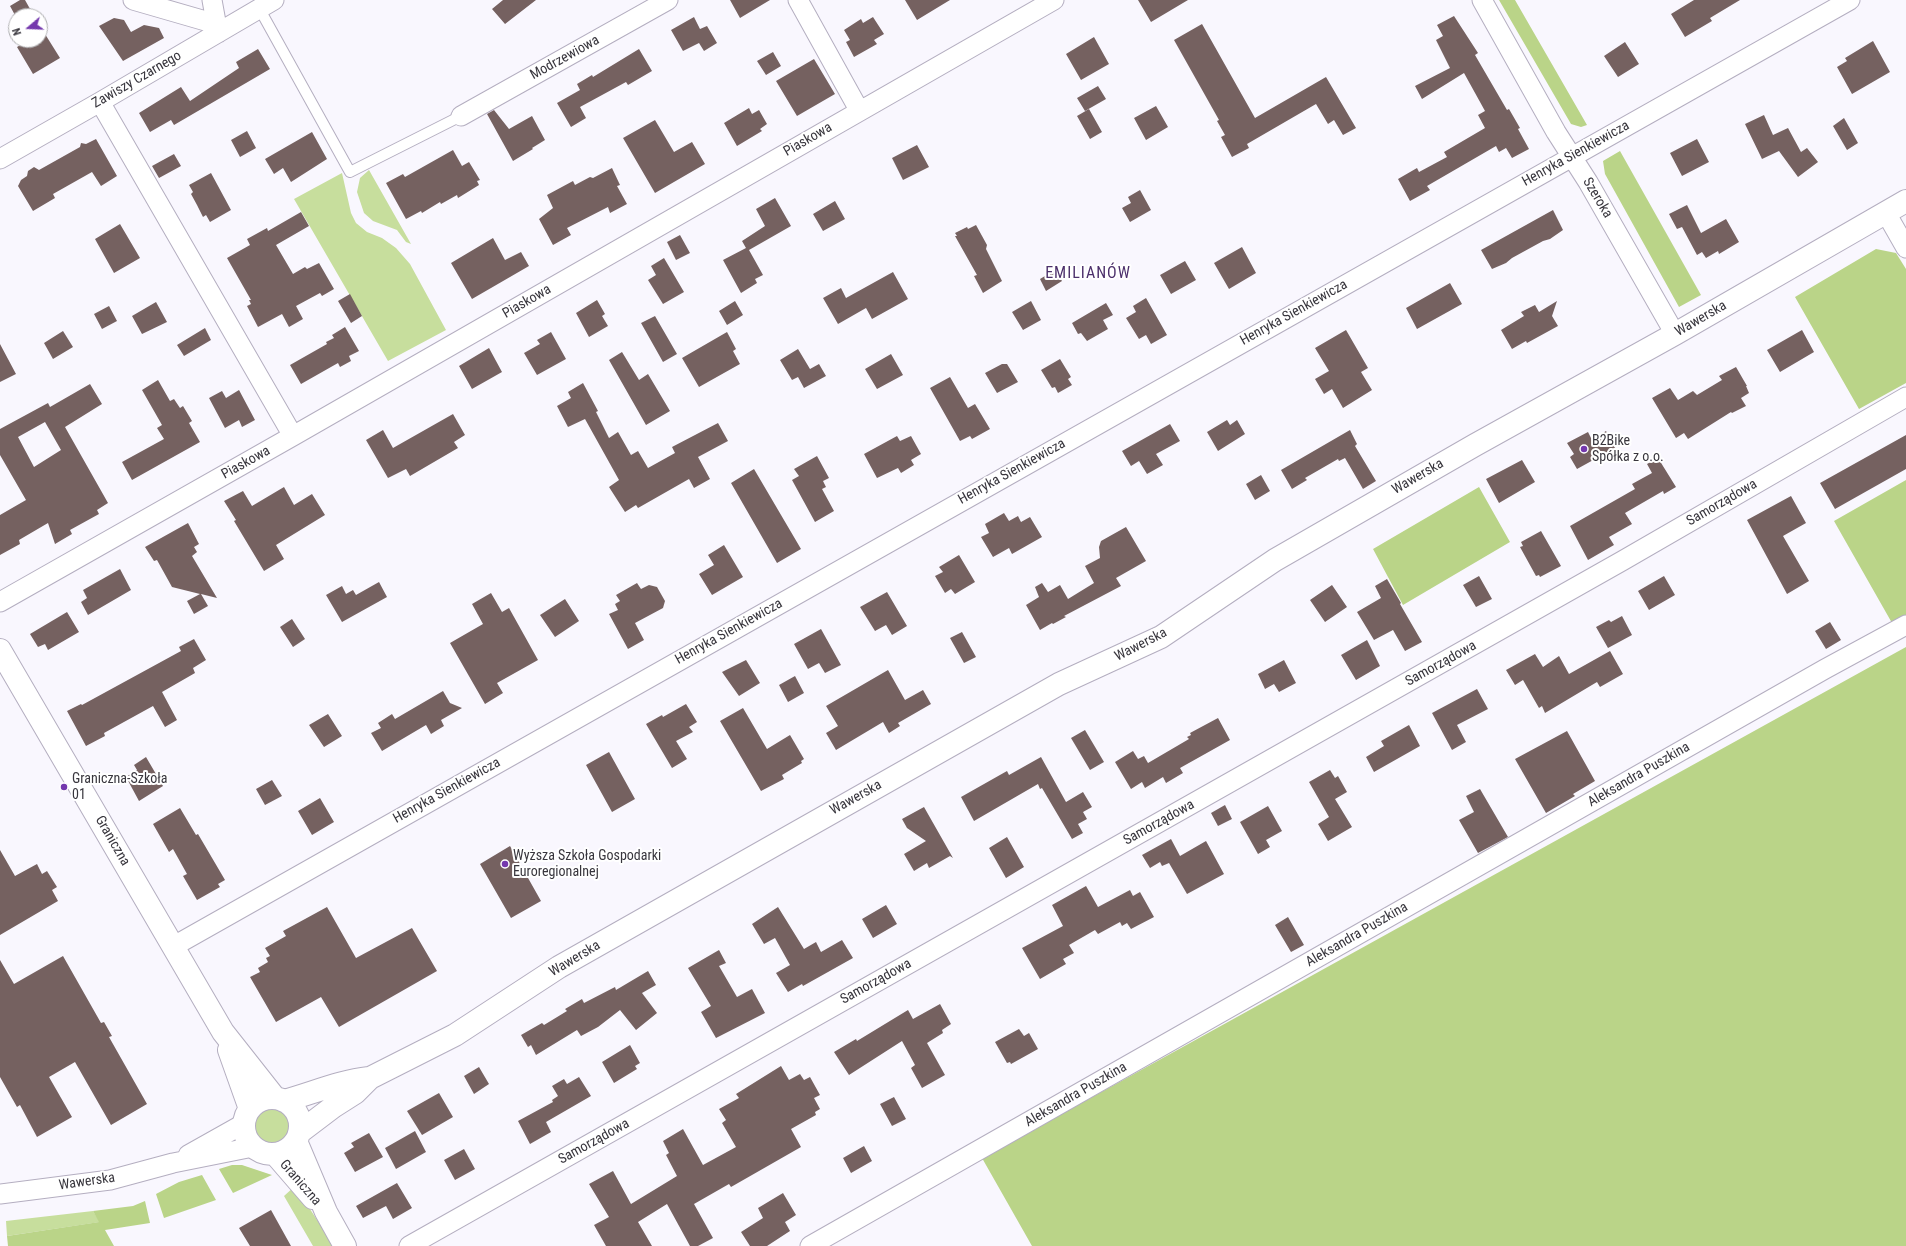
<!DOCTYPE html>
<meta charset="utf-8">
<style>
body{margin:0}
#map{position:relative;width:1906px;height:1246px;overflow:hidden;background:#f9f7fe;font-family:"Roboto Condensed",sans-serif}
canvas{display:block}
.north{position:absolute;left:8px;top:8px;width:40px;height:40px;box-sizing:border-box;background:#fff;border:1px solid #afafb1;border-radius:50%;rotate:251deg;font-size:11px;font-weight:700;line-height:16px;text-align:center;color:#38363d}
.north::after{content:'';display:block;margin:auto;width:14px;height:18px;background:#7438ad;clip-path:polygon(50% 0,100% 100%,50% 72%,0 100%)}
</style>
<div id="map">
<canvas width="1906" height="1246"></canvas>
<div class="north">N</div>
</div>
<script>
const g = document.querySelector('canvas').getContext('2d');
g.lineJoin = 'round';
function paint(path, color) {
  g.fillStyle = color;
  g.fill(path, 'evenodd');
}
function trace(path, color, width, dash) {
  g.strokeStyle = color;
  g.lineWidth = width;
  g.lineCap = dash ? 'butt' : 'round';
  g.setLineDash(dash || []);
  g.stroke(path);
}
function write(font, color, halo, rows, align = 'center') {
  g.font = font + ' "Roboto Condensed",sans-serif';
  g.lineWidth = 4;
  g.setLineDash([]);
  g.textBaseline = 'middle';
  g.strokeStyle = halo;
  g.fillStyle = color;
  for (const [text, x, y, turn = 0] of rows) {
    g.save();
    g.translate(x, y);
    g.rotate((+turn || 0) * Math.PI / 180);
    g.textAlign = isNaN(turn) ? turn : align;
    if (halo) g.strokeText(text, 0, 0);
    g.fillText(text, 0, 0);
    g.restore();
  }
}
paint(new Path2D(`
 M369,170L411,244L406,242L397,230L373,221L364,213L357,192L360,178Z
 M342,173L351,213L356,223L367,232L382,238L396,248L410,264L446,330L388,361L294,199Z
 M255 1126a19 19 0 1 1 38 0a19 19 0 1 1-38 0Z
 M295,1186L334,1246H313L284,1196Z
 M93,1211L100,1222L7,1236L6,1221Z`), '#c7de9d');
paint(new Path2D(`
 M1499,0H1515L1587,125L1581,127L1571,124Z
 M1620,151L1701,295L1679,307L1605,174L1603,161Z
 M1876,249L1896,253L1906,269V383L1859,409L1795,297Z
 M1906,480V615L1892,623L1834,521Z
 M1479,487L1510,542L1403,605L1373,549Z
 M1906,647V1246H1032L982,1158Z
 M232,1165H242L272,1175L233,1193L219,1169Z
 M202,1175L216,1200L164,1218L156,1194L179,1182Z
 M145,1201L150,1223L105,1230L114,1246H8L7,1236L99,1222L93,1211L133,1206Z`), '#bad488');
paint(new Path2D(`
 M20,0H25L34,16L16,17L10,6Z
 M503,0H536L505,24L492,9Z
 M730,0H770L740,18Z
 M905,0H950L917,20Z
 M1138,0H1188L1151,22Z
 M1694,0H1740L1710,18L1712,21L1685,37L1671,14Z
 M1454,16L1478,53L1475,55L1507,110L1509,109L1520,128L1518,129L1529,149L1512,158L1506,148L1499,152L1496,146L1427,186L1430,190L1410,201L1398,179L1417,168L1419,172L1447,157L1444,152L1485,128L1478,115L1485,111L1464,73L1422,99L1415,86L1450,68L1436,40L1443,36L1437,25Z
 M694,17L700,29L707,26L717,43L704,51L699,43L683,51L671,30Z
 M873,17L884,34L874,40L877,44L854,57L846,42L850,40L844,30L861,19L863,23Z
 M114,18L124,20L131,32L144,25L159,28L164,38L123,61L99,26Z
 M1202,24L1255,118L1326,77L1356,128L1343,135L1334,120L1328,124L1316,104L1247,144L1249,148L1232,157L1221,137L1225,135L1217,121L1219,120L1174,40Z
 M40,26L60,58L33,74L17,47L29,40H40Z
 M1094,37L1109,64L1081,80L1066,54Z
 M1873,41L1890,72L1852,94L1837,67L1847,61L1845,58Z
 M1625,42L1639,64L1618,77L1604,56Z
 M258,49L270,69L174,125L171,120L150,132L139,113L181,87L190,101L239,68L236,62Z
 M639,49L652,71L628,85L626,82L580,107L586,118L571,127L557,103L580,90L577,84L592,75L593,77Z
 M773,52L781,66L766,75L757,61Z
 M814,59L835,94L797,116L776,81Z
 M1098,86L1106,99L1085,111L1077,98Z
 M1156,106L1168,127L1146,140L1134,118Z
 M749,108L752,114L759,110L767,124L760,129L762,131L737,146L724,123Z
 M1089,109L1102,132L1090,139L1077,116Z
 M494,110L509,129L532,116L545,140L532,148L533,149L513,161L487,114Z
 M1764,115L1773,135L1788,128L1801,152L1807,148L1818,162L1798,177L1779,151L1762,159L1745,124Z
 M1844,118L1858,143L1847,150L1833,126Z
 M655,120L674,152L692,142L705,164L655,193L623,138Z
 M247,131L256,148L240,157L231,140Z
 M312,132L327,159L291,182L283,168L274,174L265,159Z
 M96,139L117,176L101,186L92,172L53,194L55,198L33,211L18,186L21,180L27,176L28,171L34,167L39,170L80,147L81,143L86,144Z
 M1697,139L1709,162L1682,176L1670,153Z
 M917,145L929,167L903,180L892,158Z
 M453,150L462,166L469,162L480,180L477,181L479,185L458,198L457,195L441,204L440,202L422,213L421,211L406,219L386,183L403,174L405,177Z
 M174,154L181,166L159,178L152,166Z
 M612,168L620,185L617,186L627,204L610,213L608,207L567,228L571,235L553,245L539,219L553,208L547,195L573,181L575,185L590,177L593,178Z
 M211,173L231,210L210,222L206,215L203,217L197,205L191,194L193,192L189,185Z
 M1140,190L1151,210L1130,222L1122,208L1131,203L1128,197Z
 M775,198L791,226L749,250L763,275L755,279L757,283L741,293L723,260L746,248L742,241L765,226L756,209Z
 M835,201L845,219L823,231L813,214Z
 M1687,205L1701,233L1726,219L1739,242L1719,254L1718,251L1706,258L1702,252L1697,255L1682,227L1677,229L1669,214Z
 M1553,210L1563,230L1550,239L1543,241L1512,258L1506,263L1492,269L1481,250Z
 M301,212L309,226L276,245L293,274L305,267L307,269L319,263L334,289L322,296L320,293L296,306L303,319L289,327L282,314L258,327L247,306L251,304L249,300H251L227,258L250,245L247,239L267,228L268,231Z
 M120,224L140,258L114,273L95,239Z
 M976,225L987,245L986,249L1002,281L983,293L974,276L977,275L955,236H957L955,233L967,227L968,229Z
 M680,235L690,253L676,260L667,242Z
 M493,238L505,260L521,252L529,266L472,299L451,263Z
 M1242,247L1256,273L1229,289L1214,263Z
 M664,258L684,292L663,304L648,280L656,275L651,266Z
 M1185,261L1196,280L1171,294L1160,275Z
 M1055,270L1062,281L1046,291L1040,279Z
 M893,272L908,299L872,319L866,308L838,324L823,298L841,288L846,298Z
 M1450,283L1462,304L1417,329L1406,308Z
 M350,294L362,316L351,323L338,301Z
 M1146,298L1167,335L1151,344L1146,335L1139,339L1126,318L1136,312L1133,306Z
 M597,300L605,314L602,316L608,326L589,337L576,313Z
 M735,301L743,315L727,325L719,311Z
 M1031,301L1041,320L1023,330L1012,312Z
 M1557,301L1552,316L1558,326L1527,343L1526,341L1512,349L1501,330L1524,316L1521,312L1535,305L1539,312Z
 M156,302L167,322L142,334L132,316Z
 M1106,303L1113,315L1103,320L1108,329L1087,341L1081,333L1078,334L1072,323Z
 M109,306L117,321L102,329L94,314Z
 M655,316L677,354L663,362L641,323Z
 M345,327L359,351L349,356L351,361L340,367L338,363L301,384L290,365L327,344L326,342L334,338L332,335Z
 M205,328L211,340L184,356L177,345Z
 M1346,330L1368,368L1361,372L1372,390L1343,408L1332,389L1324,394L1315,379L1329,371L1315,348Z
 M1802,330L1814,352L1780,372L1767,350Z
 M63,331L73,347L53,359L44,343Z
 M551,332L566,359L537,375L524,353L540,344L537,340Z
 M727,332L736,349L733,351L740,364L699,387L682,358Z
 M0,344L16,374L0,382Z
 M489,348L502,372L472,389L459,366Z
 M798,349L810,369L819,364L826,376L804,388L798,377L792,380L780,360Z
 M622,352L639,380L648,374L670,411L646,425L609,360Z
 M891,354L903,375L877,389L865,369Z
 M1060,359L1071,377L1068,379L1072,385L1058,393L1055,387L1052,388L1041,370Z
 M1002,364H1007L1018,382L997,393L985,373Z
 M1736,367L1747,386H1746L1749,393L1741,398L1746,406L1732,413L1731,412L1688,439L1684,433L1676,438L1652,398L1670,388L1678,400L1693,391L1697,395L1722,380L1719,376Z
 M950,377L968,408L975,404L990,429L972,439L970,436L960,441L930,388Z
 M158,380L170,401L174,399L180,408L183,406L192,421L189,423L200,442L132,480L122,462L164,439L157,428L162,425L142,390Z
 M583,383L598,411L596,412L609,438L618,432L631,455L638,451L648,468L675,453L672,447L718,423L728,441L698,457L710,479L694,488L689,479L638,508L636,505L625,512L609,487L619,480L585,419L568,427L557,406L571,398L568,392Z
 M90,384L102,404L65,427L108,503L97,510L99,514L70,530L72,534L55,544L48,523L19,540L20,544L0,555V515L26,500L0,455V429L48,403L50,407ZM45,422L61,450L34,467L18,437Z
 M239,390L255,420L242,427L239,420L225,428L209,398L222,391L226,398Z
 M453,414L465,435L454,442L458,448L410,476L406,469L388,478L366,440L383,430L393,448Z
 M1227,420L1230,425L1237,420L1245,434L1218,451L1207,432Z
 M1170,424L1180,441L1156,454L1163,465L1147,474L1139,461L1131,466L1122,451Z
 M1350,430L1357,444L1355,446L1376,481L1363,489L1345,458L1339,461L1338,459L1305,478L1307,480L1292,489L1281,470Z
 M1606,431L1615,448L1577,469L1570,457L1574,454L1567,443L1588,432L1592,440Z
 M1906,435V469L1835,509L1820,483Z
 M897,436L900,441L911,436L921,454L911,460L914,465L901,473L898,468L877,478L864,454Z
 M817,456L829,478L823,481L826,487L822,489L834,511L815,522L792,480L799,476L794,469Z
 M1658,458L1676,487L1664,494L1663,491L1625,513L1632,524L1609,537L1614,545L1588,560L1570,526L1635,489L1632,484L1652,473L1647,464Z
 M1522,460L1535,482L1499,503L1486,479Z
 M754,469L801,549L777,563L731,483Z
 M1261,475L1270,491L1255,500L1246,484Z
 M284,487L294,505L312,494L325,515L276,545L284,559L264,571L234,521L236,520L224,501L243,491L252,506Z
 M1791,496L1806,523L1783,536L1809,581L1787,594L1747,520Z
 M1004,513L1009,521L1018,516L1021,522L1030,517L1042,537L1012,554L1009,548L993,557L981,537L989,533L985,524Z
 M188,523L199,544L194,547L197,552L192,556L217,598L201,594L208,606L194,614L187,601L200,594L172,587L157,560L154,561L145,547Z
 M1126,527L1146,561L1116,578L1121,586L1064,616L1066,617L1053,624L1052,623L1040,630L1026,605L1039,597L1035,587L1042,583L1048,592L1060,585L1068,599L1094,583L1085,566L1100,558L1099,547L1101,541Z
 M1541,531L1561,566L1540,577L1539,575L1536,576L1520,547L1523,546L1521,542Z
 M724,545L743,577L712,595L699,574L714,565L708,555Z
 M959,555L975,582L955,594L951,589L945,593L935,576L943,572L939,567Z
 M120,569L131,590L88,615L81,602L87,598L83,590Z
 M1479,576L1492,599L1476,607L1463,585Z
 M1664,576L1675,595L1649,610L1638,591Z
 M1387,579L1401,603L1400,604L1422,642L1405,651L1393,630L1374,640L1357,612L1381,598L1375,586Z
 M379,582L387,597L342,622L326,595L342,586L346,594L353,590L356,595Z
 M637,583L641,589L649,585L657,587L665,601L663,608L635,623L644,640L628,649L609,614L618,610L615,604L620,601L616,595Z
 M1332,585L1347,607L1325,622L1310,600Z
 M887,592L907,626L892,635L886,625L875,631L860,607Z
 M491,593L502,612L509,608L538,660L497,683L503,693L485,704L450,643L483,624L472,604Z
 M565,599L579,621L555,637L540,615Z
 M67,612L79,632L48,650L45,644L38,647L30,634Z
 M1622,616L1632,635L1608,648L1596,627L1609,620L1611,622Z
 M292,619L305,639L293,647L280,627Z
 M1830,622L1841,640L1826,649L1815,631Z
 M821,629L841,665L825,673L819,663L808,669L794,644Z
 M962,632L976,657L964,663L950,638Z
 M194,639L206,660L193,668L195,673L162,692L177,720L165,727L153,706L104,733L105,736L86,746L67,711L81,704L82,705L181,651L179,647Z
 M1367,640L1380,666L1356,680L1341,655Z
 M1610,651L1623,674L1600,687L1597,682L1545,713L1542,706L1539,708L1523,680L1515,685L1506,670L1535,654L1543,667L1559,656L1569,674Z
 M746,660L760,683L739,696L722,672Z
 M1284,660L1296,683L1279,692L1274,684L1265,689L1258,674Z
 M888,670L905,700L923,690L931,704L898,723L900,726L889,733L883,722L836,750L826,733L838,726L826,706Z
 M795,676L804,693L788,702L779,685Z
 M1477,689L1488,709L1457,725L1466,742L1452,750L1432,713Z
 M443,691L450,703L462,708L441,720L444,726L431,734L426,725L382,751L371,733L381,728L378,723L392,714L395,719Z
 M686,704L697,722L689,727L693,732L676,741L687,759L672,768L646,724L662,715L663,717Z
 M743,708L767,749L790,735L804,759L801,761L802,763L782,775L784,779L761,791L720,721Z
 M328,714L342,736L324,747L309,725Z
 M1218,718L1230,740L1180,768L1183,773L1166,783L1163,777L1145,788L1142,782L1131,789L1115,762L1133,751L1138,759L1144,756L1148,763L1189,739L1187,737L1191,735L1190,733Z
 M1409,725L1420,746L1374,772L1366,757L1384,746L1381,741Z
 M1085,730L1104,762L1090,770L1071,738Z
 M1567,731L1595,781L1573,794L1575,796L1546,813L1515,759Z
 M609,752L635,799L612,812L586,765Z
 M146,757L163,786L139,801L126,777L137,770L134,765Z
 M1041,757L1066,802L1083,792L1092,807L1083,812L1087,819L1078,824L1083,833L1072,839L1042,788L1040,789L1038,784L974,821L961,797L1007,771L1009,775Z
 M1330,770L1335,778L1338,776L1347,792L1335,799L1352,827L1328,841L1318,824L1329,817L1309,782Z
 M272,780L282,796L265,805L256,789Z
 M1480,789L1508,837L1478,853L1459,820L1474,812L1466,796Z
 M320,798L334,822L312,835L298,811Z
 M1225,805L1232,819L1218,826L1211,813Z
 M1268,806L1282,831L1266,840L1270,847L1258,854L1240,822Z
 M924,807L953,858L950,856L929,868L927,863L914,871L904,854L926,841L907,828L902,819Z
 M180,808L196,835L198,834L225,880L218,884L220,887L197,900L183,876L187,874L173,849L169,852L153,824Z
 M1007,837L1024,867L1006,878L989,848Z
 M1171,839L1180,856L1206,841L1224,874L1187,894L1169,863L1162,866L1160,862L1150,868L1142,855Z
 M510,846L541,901L511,918L480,864Z
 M0,850L15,876L37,864L42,874L47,871L57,887L52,890L58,901L0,935Z
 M1086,886L1098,907L1130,890L1133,896L1140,892L1154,917L1131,929L1127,923L1122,926L1120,922L1098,934L1095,930L1069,945L1074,953L1063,959L1066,964L1040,979L1022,948L1063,926L1052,905Z
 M886,905L897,924L873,938L862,919Z
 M327,907L356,958L412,928L437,971L339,1027L321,997L276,1022L250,977L260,972L258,968L268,962L266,958L270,956L265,948L286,936L283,931Z
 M778,907L804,949L816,942L821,952L842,940L853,958L803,986L802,984L788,992L776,973L790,965L775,938L764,944L752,924Z
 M1288,917L1304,945L1291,952L1275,925Z
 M719,950L726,963L719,966L737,997L752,989L765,1013L716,1038L701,1012L711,1006L688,968Z
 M63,956L101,1023L104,1022L112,1036L109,1037L147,1104L111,1125L75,1062L49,1077L72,1117L37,1137L20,1105L17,1107L0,1077V960L14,984Z
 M648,971L656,985L642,993L657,1013L636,1030L620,1010L598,1027L581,1036L577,1030L536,1055L531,1045L528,1047L521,1035L542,1023L544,1025L567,1011L565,1009L582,999L584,1003L615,987L616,990Z
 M940,1004L951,1024L942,1030L943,1033L927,1043L945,1075L922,1088L911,1068L915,1065L902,1041L849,1075L834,1052L856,1039L857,1041L908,1010L913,1019Z
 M1019,1029L1024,1036L1029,1033L1038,1049L1011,1064L1010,1062L1007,1063L995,1042Z
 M630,1045L640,1063L635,1066L637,1069L614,1083L602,1062Z
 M781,1066L789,1080L800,1074L804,1080L810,1077L820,1095L814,1098L820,1109L815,1112L816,1115L791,1129L801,1147L731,1187L729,1184L694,1204L713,1238L698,1246H690L667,1204L638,1222L652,1246H606L594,1225L609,1217L589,1184L613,1171L631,1204L677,1176L666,1155L669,1153L663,1141L683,1129L703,1165L736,1147L722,1123L726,1120L719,1109L739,1098L736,1094Z
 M479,1067L489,1084L474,1094L464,1076Z
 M579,1077L591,1096L546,1122L551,1132L530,1144L518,1121L553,1102L552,1100L558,1096L552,1086L564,1079L567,1084Z
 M439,1093L453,1117L422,1135L407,1111Z
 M894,1097L906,1119L892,1126L880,1104Z
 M415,1131L426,1152L396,1169L385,1148Z
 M369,1133L383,1157L355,1172L344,1153L354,1147L351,1143Z
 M864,1146L872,1161L851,1173L843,1158Z
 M464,1149L475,1169L455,1180L444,1160Z
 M397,1183L412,1208L393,1219L386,1206L363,1218L356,1206Z
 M783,1193L796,1215L785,1222L790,1231L767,1246H750L741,1232L763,1218L758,1208Z
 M271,1210L291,1246H250L239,1228Z`), '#756160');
const service = new Path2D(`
 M259,8L350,172L461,116`);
const minor = new Path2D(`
 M133,0L216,24
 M212,0L218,33
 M798,0L859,110
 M1482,0L1556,132L1588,182L1675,334
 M100,102L293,436
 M461,116L668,0
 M0,159L100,102L274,0
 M1886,213L1906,248
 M0,602L293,436L1054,0
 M174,946L1850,0
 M188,1155L245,1123
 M0,1194L110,1180L173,1163L253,1147
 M409,1246L1622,561L1906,397
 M810,1246L1825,669L1906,625`);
const tertiary = new Path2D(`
 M0,650L223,1032L275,1098
 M229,1050L250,1109
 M244 1126a28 28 0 1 1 56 0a28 28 0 1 1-56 0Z
 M284,1101C313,1093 340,1081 369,1078
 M300,1132L333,1107L355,1093L370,1078L455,1035L559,967L1059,684L1161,637L1275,560L1475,445L1675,334L1906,201
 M296,1141L326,1212L345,1246
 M275,1154L313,1198`);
trace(service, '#b4aec0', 12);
trace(minor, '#b4aec0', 21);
trace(tertiary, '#b4aec0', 24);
trace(service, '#fff', 10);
trace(minor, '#fff', 19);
trace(tertiary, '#fff', 22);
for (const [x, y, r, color] of [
 [1584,449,4,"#7438ad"],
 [64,787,4,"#7438ad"],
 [505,864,4,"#7438ad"]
]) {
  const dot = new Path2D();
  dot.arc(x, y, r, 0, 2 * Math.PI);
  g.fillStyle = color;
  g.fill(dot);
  trace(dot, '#fff', 1.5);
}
write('14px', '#38363d', '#fff', [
 ["Modrzewiowa",565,58,-29],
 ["Zawiszy Czarnego",137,80,-30],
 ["Piaskowa",808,140,-30],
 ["Henryka Sienkiewicza",1576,154,-29],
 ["Szeroka",1597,198,59],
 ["Piaskowa",527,302,-30],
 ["Henryka Sienkiewicza",1294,313,-29],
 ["Wawerska",1701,319,-30],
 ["Piaskowa",246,463,-29],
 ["Henryka Sienkiewicza",1012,472,-29],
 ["Wawerska",1418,477,-30],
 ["Samorządowa",1722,503,-30],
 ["Henryka Sienkiewicza",729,632,-29],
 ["Wawerska",1141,645,-27],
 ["Samorządowa",1441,664,-29],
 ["Aleksandra Puszkina",1639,775,-30],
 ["Henryka Sienkiewicza",447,791,-29],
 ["Wawerska",856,798,-29],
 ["Samorządowa",1159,823,-29],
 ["Graniczna",112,841,60],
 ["Aleksandra Puszkina",1357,935,-30],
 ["Wawerska",575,959,-31],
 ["Samorządowa",876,982,-29],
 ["Aleksandra Puszkina",1076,1095,-30],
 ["Samorządowa",594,1142,-29],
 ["Wawerska",87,1182,-8],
 ["Graniczna",300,1183,49]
]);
write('14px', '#38363d', '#fff', [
 ["B2Bike",1592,441],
 ["Spółka z o.o.",1592,457],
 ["Graniczna-Szkoła",72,779],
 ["01",72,795],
 ["Wyższa Szkoła Gospodarki",513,856],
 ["Euroregionalnej",513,872]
], 'left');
g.letterSpacing = '1px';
write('16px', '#4c306b', '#fff', [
 ["EMILIANÓW",1088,274]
]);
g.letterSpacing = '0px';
</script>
